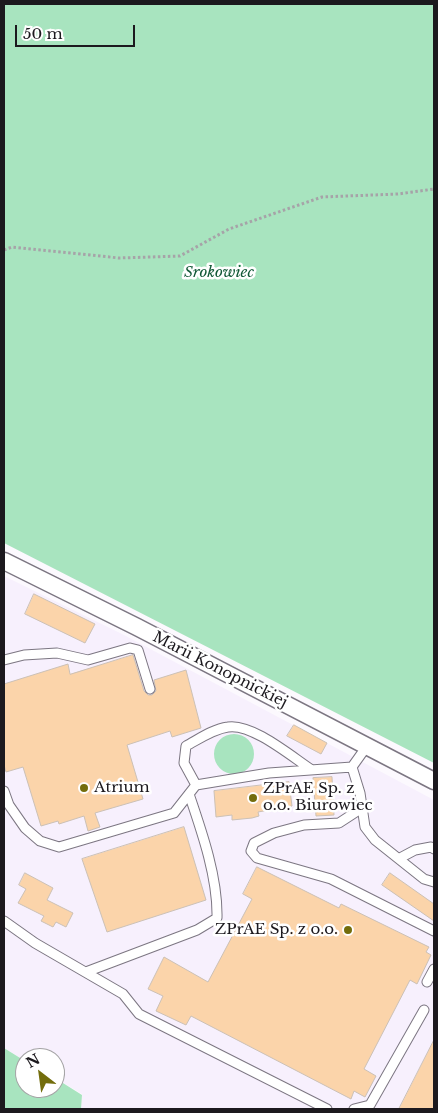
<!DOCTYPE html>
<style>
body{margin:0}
#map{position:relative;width:438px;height:1113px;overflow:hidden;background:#fcf9fe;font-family:"Libre Baskerville",serif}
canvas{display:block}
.frame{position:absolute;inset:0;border:5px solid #1c191e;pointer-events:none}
.north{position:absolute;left:15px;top:1048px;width:50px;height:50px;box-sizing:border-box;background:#fff;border:1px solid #a4a3a5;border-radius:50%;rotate:330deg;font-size:14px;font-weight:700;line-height:20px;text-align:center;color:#1c191e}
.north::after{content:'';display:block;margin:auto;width:18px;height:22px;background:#736d0c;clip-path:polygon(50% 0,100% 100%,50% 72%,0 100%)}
.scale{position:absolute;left:15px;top:25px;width:120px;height:22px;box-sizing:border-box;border:2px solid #1c191e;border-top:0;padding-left:6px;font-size:15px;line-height:18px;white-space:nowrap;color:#1c191e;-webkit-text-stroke:4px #fff;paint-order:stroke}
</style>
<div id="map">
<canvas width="438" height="1113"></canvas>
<div class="frame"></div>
<div class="north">N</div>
<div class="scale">50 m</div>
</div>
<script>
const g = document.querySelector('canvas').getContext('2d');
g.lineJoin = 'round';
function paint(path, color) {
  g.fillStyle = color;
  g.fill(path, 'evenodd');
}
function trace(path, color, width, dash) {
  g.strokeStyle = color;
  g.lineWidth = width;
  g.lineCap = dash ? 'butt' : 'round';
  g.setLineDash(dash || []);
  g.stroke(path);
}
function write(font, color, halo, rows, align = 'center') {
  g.font = font + ' "Libre Baskerville",serif';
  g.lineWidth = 5;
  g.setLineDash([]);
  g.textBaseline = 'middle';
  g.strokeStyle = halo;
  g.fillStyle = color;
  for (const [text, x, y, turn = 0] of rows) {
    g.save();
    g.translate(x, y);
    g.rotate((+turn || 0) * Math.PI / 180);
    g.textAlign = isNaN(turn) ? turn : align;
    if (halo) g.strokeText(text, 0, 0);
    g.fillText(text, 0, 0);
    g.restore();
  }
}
paint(new Path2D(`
 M4,576L124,635L434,800V1109H81L82,1094L55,1078V1058H25V1061L4,1048Z`), '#f7f0fd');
paint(new Path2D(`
 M4,4H434V763L4,543Z
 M214 754a20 20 0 1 1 40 0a20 20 0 1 1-40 0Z
 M4,1048L25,1061V1088H55V1078L82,1095L81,1109H4Z`), '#a8e4bf');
const building = new Path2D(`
 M34,594L95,624L85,643L25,614Z
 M133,655L144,691L148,695H152L156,691L154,680L186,670L201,728L172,737L170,731L127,745L143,799L95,813L100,827L88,831L84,816L59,824L58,821L41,826L23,767L6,772L4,765V684L68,664L70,674Z
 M294,725L327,743L321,754L287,736Z
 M332,777L334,815L316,816L313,778Z
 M289,782L292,806L258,812L259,816L252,818L232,820V815L216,817L214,791Z
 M184,827L206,900L107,932L82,859Z
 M257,867L339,908L341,904L429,947L426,952L431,955L417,984L410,980L364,1069L376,1076L365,1097L354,1091L351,1099L191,1016L186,1025L156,1011L163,996L148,989L164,957L208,982L252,899L243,894Z
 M25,873L53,888L47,900L73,913L66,927L56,922L53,927L41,921L44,916L18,903L26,889L19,885Z
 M390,873L434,904V921L382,885Z
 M434,1040V1109H399Z`);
paint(building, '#fbd4aa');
trace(building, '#ccc1b6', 1);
const lane = new Path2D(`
 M4,660L24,655L57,653L88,660L130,648L138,650L150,689
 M352,767L360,793L365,827L375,840L424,879L434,882
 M196,785L184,763L186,746C199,739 213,729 228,727C252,723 292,757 312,770
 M4,791L9,805L25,828L40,841L59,847L174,813L196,785L269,773L352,767L367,746
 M362,808L339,823L304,825L274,833L254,843L251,851L257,858L331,879L434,931
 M400,858L415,850L431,847L434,849
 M4,921L35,943L123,994L139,1014L327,1109
 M86,972L197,930L217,918C218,878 202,832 189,794
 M427,982L434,969
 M354,1109L370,1105L424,1010`);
const street = new Path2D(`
 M4,561L137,627L434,781`);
trace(lane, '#7c7682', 11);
trace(street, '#7c7682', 19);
trace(new Path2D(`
 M4,250L12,247L119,258L180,256L229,229L322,197L398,194L434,189`), '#a6a3a8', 3, [2.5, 2.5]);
trace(lane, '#fff', 9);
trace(street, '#fff', 16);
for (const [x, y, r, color] of [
 [84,788,5,"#736d0c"],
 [253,798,5,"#736d0c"],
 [348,930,5,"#736d0c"]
]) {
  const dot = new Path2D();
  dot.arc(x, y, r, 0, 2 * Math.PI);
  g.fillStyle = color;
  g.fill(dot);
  trace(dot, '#fff', 2);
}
write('italic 15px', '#115836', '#fff', [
 ["Srokowiec",219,273]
]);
write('15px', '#1c191e', '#fff', [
 ["Marii Konopnickiej",220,670,27]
]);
write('15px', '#1c191e', '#fff', [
 ["Atrium",94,788],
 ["ZPrAE Sp. z",263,789],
 ["o.o. Biurowiec",263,806],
 ["ZPrAE Sp. z o.o.",338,930,"right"]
], 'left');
</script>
